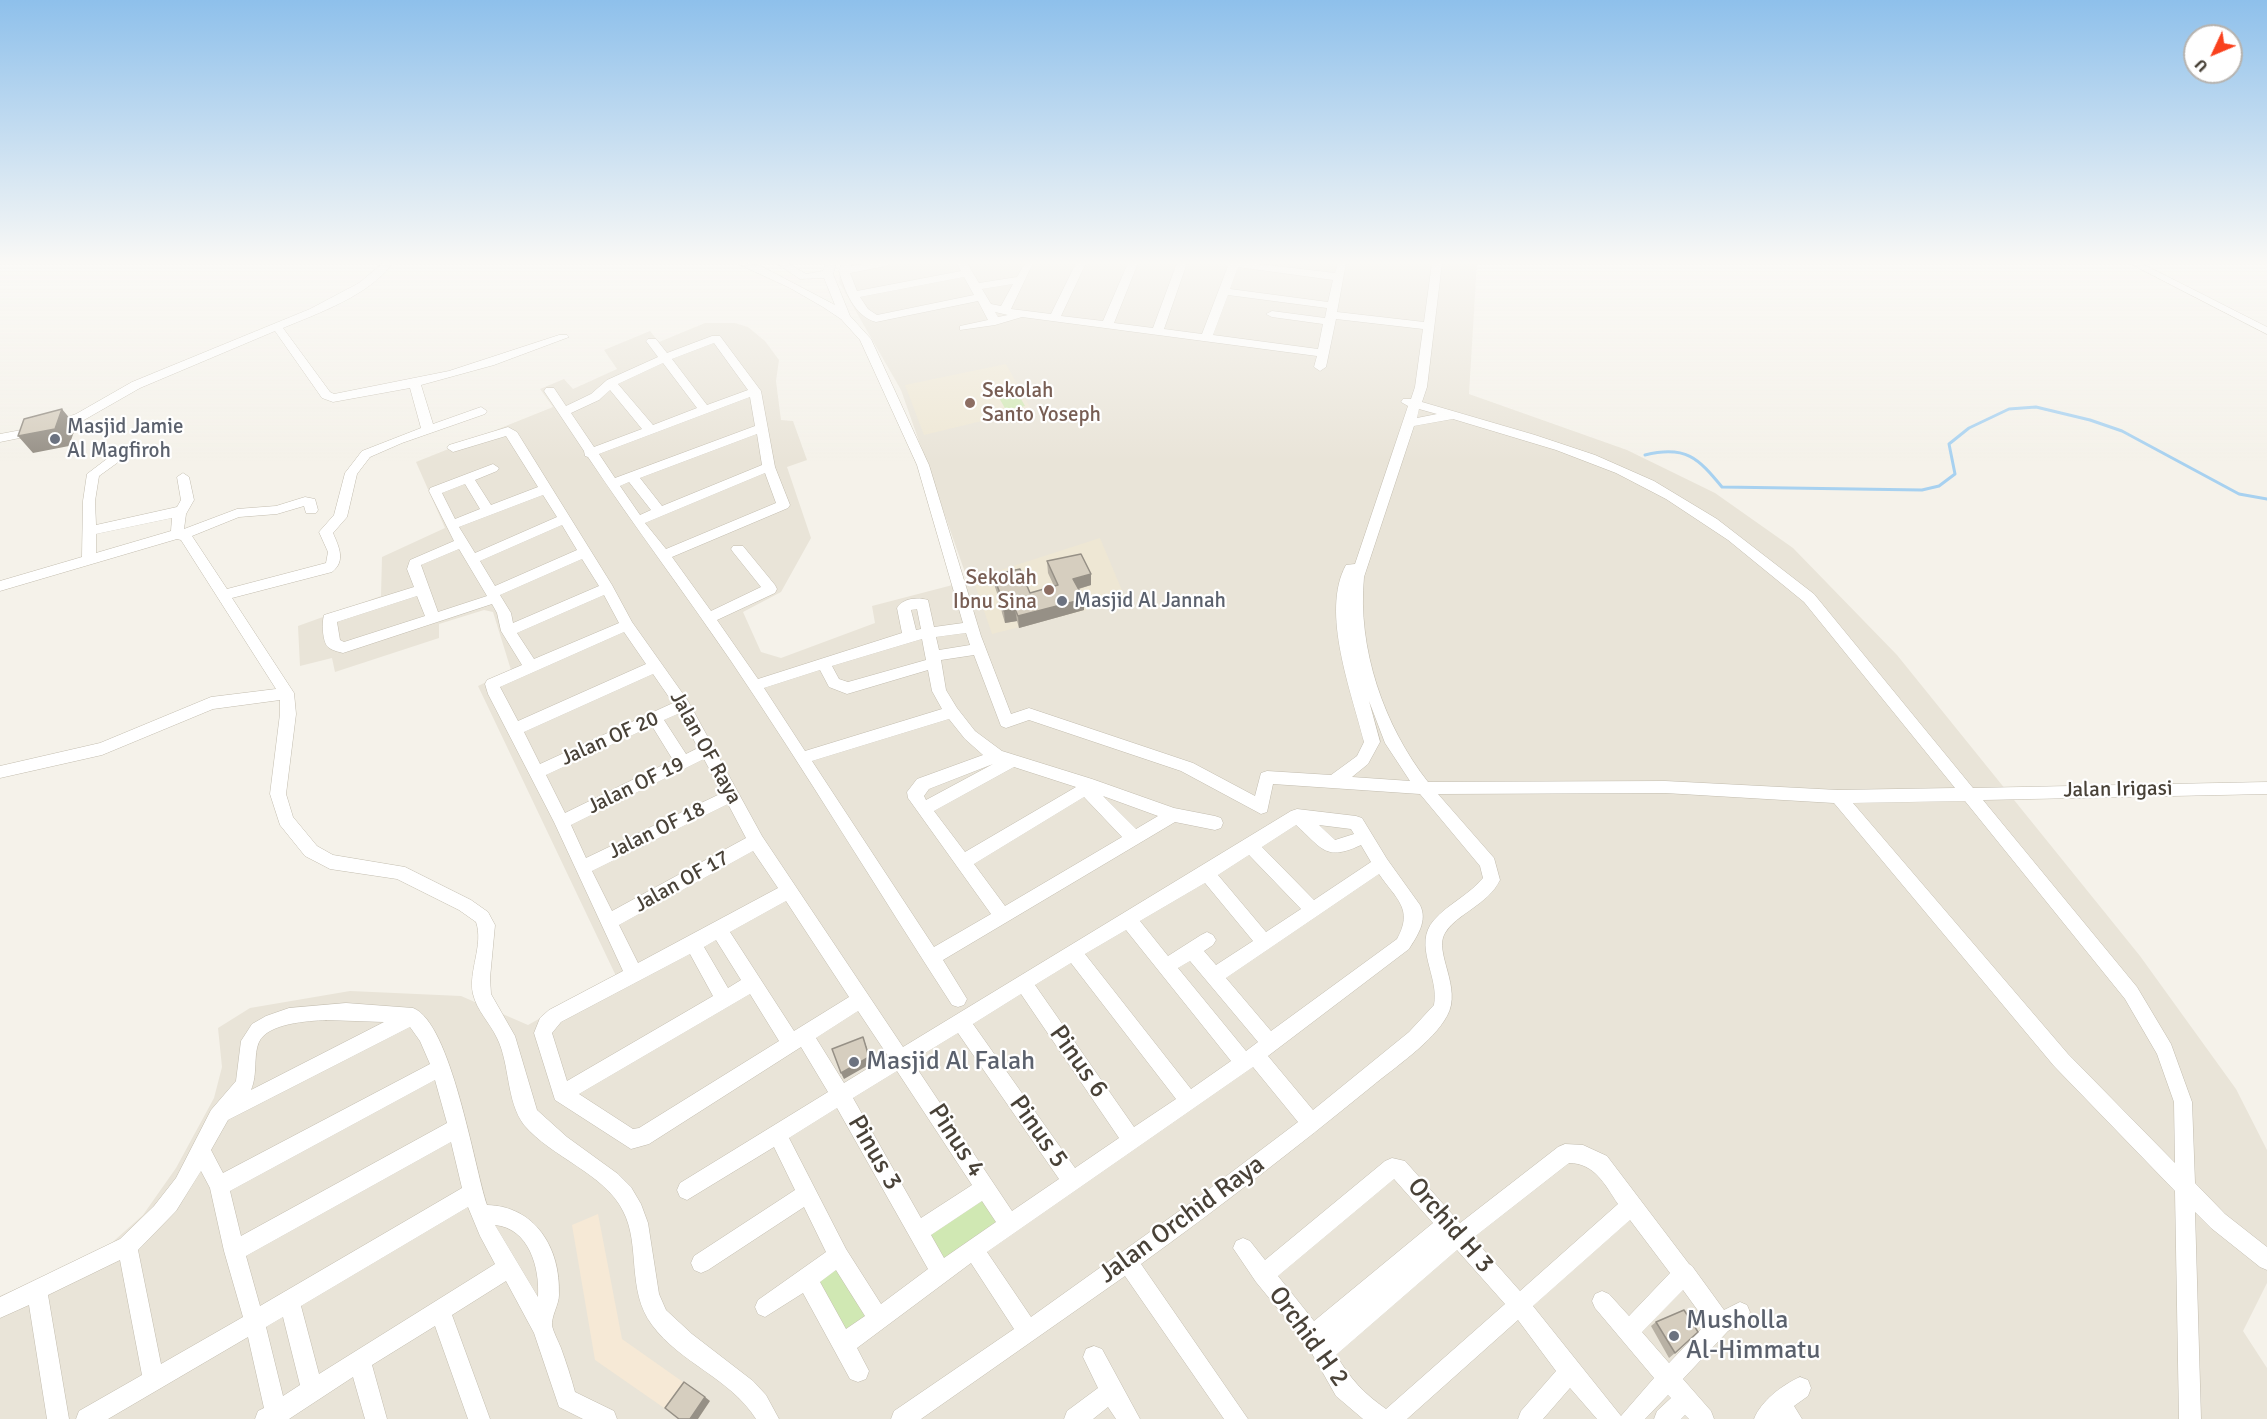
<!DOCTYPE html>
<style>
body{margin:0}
#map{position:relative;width:2267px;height:1419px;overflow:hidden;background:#f5f2ea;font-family:Signika,sans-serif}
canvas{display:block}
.north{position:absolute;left:2183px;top:24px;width:60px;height:60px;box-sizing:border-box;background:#fff;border:2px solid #b6b3af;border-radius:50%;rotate:226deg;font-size:16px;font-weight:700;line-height:24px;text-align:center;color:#494238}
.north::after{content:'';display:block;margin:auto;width:21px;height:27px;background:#f9411d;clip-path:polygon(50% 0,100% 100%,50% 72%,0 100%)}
</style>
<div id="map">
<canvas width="2267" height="1419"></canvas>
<div class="north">U</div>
</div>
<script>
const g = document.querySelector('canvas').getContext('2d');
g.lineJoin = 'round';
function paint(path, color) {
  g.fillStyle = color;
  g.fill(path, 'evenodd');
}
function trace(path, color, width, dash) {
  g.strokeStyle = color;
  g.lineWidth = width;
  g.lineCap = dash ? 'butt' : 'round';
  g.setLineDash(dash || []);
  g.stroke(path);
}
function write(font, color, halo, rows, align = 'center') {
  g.font = font + ' Signika,sans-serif';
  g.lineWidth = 4.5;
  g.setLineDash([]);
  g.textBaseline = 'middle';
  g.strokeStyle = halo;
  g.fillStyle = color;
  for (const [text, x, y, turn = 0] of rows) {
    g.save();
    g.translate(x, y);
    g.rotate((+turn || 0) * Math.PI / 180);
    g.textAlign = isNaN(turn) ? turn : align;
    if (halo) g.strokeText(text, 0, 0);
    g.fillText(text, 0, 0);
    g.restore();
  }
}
paint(new Path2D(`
 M841,263H1477L1469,394L1627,450L1715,493L1793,548L1897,655L2140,956L2236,1089L2267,1150V1283L2243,1331L2267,1368V1419H0V1296L106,1248L143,1215L176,1168L214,1098L222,1067L218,1028L250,1008L350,991L461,996L528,1025L616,976L478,686L511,670L493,612L484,610L439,624V638L335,672L332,658L300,666L298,626L381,596L382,557L445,528L416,462L553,407L540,389L564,379L573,389L617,369L604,350L650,331L659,342L705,323H735L748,327L765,341L779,360L776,381L781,420L793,421L807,460L787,467L811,538L781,592L743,612L761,652L781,658L875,623L872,606L968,581L901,390L839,282Z`), '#e9e4d8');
paint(new Path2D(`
 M598,1214L622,1339L710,1401L698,1419H680L595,1360L572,1225Z`), '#f6e9d6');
paint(new Path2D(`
 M1006,364L1031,409L924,435L905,385Z
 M1100,538L1126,600L992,634L973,579Z`), '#eee7d4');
paint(new Path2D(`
 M1013,385L1025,406L1006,410L994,389Z
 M983,1195L1003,1225L944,1265L926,1232Z
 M839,1266L868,1314L844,1331L816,1283Z`), '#d0e8b3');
trace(new Path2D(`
 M1645,455C1686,445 1698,458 1722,487L1922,490L1939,486L1955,474L1949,444L1969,428L2009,409L2036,407L2090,420L2122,431L2239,494L2267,499`), '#a7d1f0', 3);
const minor = new Path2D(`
 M383,263H393C368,296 321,312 283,328L330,392L334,394L449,371L559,335H567L569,337L494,365L421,385L433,424L481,407L487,411L485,414L402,443L370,457L357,474L347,517L333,533C339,547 346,561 332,572L232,598L294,693L296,714L286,794L293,817L317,846L333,855L405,867L471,900L488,912L495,925L490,978L491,994L515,1036L537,1110L567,1137L618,1174L631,1187L641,1204L648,1223L659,1294L666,1310L692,1334L753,1381L766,1395L779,1419H756C730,1378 680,1363 652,1325C626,1290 641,1245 623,1211C605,1174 551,1157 524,1125C506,1101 510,1064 497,1038C490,1023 477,1011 473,994C468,971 484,945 476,922L459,910L397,879L330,869L305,856L280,825L270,794L280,714V700L213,709L102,755L0,778V766L100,743L211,697L276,689L181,540L177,539L0,591V581L82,557L83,501L87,474L108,458L112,451H120L122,454L117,463L99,476L95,501L96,525L177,507L181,500L177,477L183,473L189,477L194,500L186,514L184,529L237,509L276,506L305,497L315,499L318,510L316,513H306L304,506L277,514L239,517L192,536L227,589L326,563L328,552L319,532L334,515L345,473L362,451L421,428L410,388L333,402L322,398L275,331L140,388L84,420L49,432L0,442V434L43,426L76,414L132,382L310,309L359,283ZM172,518L171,531L96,553V534Z
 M736,263L759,265L835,305L824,278L800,279L776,263H788L806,274L823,271L826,263H836L833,274L850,316L871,339L929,465L981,636L1011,714L1029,708L1193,763L1255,796L1261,773L1267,771L1331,775L1357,756L1364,742C1352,693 1320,612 1346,565L1355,564L1408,406L1401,402L1403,399H1411L1415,387L1423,329L1336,319L1326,367L1320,371L1314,367L1317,356L1022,317L995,325L960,330V326L988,320L978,301L876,322C854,316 845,291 839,271L842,263H852L851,266L872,263H891L886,266L850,273L857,291L961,271L957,263H967L979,283L1017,277L1025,263H1033L1011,309L1051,314L1076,263H1086L1061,316L1103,321L1128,263H1138L1114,323L1153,328L1177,263H1187L1164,329L1202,334L1228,266L1224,263H1250L1335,273L1338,263H1346L1337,312L1424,322L1432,263H1442L1427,387L1422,402L1535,435L1595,455L1654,481L1717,519L1814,594L1973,788L2267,782V794L1983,800L2137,987L2171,1044L2192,1102L2195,1183L2225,1214L2267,1247V1270L2260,1267L2211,1228L2195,1212L2201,1419H2179L2175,1191L2054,1066L1834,803L1665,793L1438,794L1494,858L1500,880C1488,905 1456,914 1445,933C1433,952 1463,988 1447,1016C1433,1042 1395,1067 1371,1087C1296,1148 1220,1207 1141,1264L1248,1419H1224L1125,1276L921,1419H891L894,1411L1014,1329L971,1263L857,1348L869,1371L866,1379L858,1382L850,1379L803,1293L765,1317L758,1314L755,1307L758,1300L826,1252L804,1207L708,1270L701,1273L694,1270L691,1263L694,1256L795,1190L774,1147L687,1200L680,1197L677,1190L680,1183L828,1092L801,1047L649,1144L631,1149L555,1100L534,1033L540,1018L549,1010L623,971L554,822L488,694L485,684L487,680L522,665L501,631L497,613L492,604L343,653C339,652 331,650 328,647C322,641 322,622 324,615L414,587L407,569L410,560L454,541L429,491L430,488L493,464L499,468L497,471L475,480L491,505L538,487L506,436L453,452L447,448L449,445L508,427L517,432L612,585L632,622L688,701L762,836L903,1047L1291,811L1297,809L1356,816L1362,818L1387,859L1420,905C1428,921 1417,936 1409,949L1268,1056L1313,1110L1409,1032L1434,1005C1440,977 1412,945 1434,920C1448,904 1469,895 1483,878L1480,866L1420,794L1273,784L1267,812L1261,814L1181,771L1029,720L1006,728L1001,726L974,655L941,660L946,690L957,708L975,731L1002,751L1092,779L1174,808L1215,816L1221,818L1223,823L1221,828L1215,830L1175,822L943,960L967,999L964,1005L958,1007L952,1005C878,891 806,772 731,661C684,592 634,526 588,457L585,456L584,451L544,391L546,388H554L566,406L591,394L607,380L658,357L646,341L648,339H656L667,353L712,336H720L761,391L775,467L790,505L788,508L672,557L711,611L761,587L733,552L731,549L733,546H743L775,585L777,589L775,593L717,620L758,679L902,633L897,608C903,598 917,597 928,600L934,627L963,623L917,465L860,340L841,319L823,307L790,288ZM1238,267L1333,280L1328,302L1230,289ZM964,277L974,295L877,315L868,309L860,297ZM1013,284L1001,306L991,304L982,289ZM1228,295L1327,308L1325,318L1272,311L1266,314L1272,317L1323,324L1318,349L1213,335ZM995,312L1008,315L998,317ZM714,343L748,390L707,405L672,359ZM663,363L697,408L653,425L618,384ZM610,390L642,429L594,447L571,413L599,400ZM750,397L755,426L615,478L599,454ZM1419,409L1437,414L1417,418ZM1453,419L1556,450L1616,473L1666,499L1728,540L1804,602L1955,788L1838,790L1665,781L1428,782C1384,726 1357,648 1364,577L1414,426ZM757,434L762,465L662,506L640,478ZM765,473L776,503L666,549L645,523ZM629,482L651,510L640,515L620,486ZM465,484L480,509L455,519L442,493ZM543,495L557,517L475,553L459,527ZM562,525L577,550L495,586L480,561ZM459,549L487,596L438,612L421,565ZM582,559L599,586L513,623L511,613L500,595ZM604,595L619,623L534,659L517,633ZM417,596L425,616L344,642L340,640L337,622ZM917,609L921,629L916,630L911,610ZM624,632L646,664L518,721L500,687ZM966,633L970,645L939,650L936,637ZM922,639L926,660L848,682L839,679L832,666ZM820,670L829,687L847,694L928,670L932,691L942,709L805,751L764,688ZM653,674L673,703L540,764L524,732ZM1369,701L1385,743L1410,781L1352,777L1368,764L1380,742ZM680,713L698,748L686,754L664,720ZM949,719L965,739L983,755L917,779L907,792L908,798L991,914L934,947L812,761ZM652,726L673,760L565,813L546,775ZM704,759L722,793L586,858L571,825ZM993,764L926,800L924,796L929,789ZM1014,767L1076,787L965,852L934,811ZM1103,796L1158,816L1136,829ZM1084,797L1122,837L1005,906L974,864ZM1965,801L2125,999L2157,1054L2174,1102L2175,1163L2068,1054L1853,803ZM728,804L746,838L612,911L592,871ZM1296,825C1322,848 1325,862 1361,845L1371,862L1314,900L1262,847ZM1319,825L1351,829L1354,834L1335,840ZM753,851L778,888L638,963L619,925ZM1249,855L1301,909L1266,932L1218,875ZM1379,874C1396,899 1414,909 1397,939L1271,1031L1226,978ZM1205,883L1253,941L1216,965L1204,951L1213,945L1216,940L1213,935L1207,932L1201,935L1168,956L1140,921ZM786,901L849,997L794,1031L730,932ZM1126,930L1231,1061L1191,1089L1085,954ZM716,940L741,980L728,988L704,947ZM690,954L713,996L567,1081L552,1033L561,1022ZM1190,961L1258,1042L1246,1051L1178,968ZM1071,963L1176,1099L1134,1127L1035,985ZM750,994L779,1041L639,1128L633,1129L579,1094ZM1021,994L1119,1138L1075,1168L973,1024ZM858,1011L888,1056L844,1083L816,1038ZM958,1033L1059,1179L1012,1211L912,1061ZM1253,1067L1298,1122L1196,1199L1031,1317L987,1252ZM897,1071L972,1185L921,1218L853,1098ZM837,1108L928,1269L881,1304L846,1249L789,1138ZM982,1201L996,1222L944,1258L931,1235ZM836,1270L865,1316L846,1329L820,1282Z
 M2129,263H2141L2267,327V334Z
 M346,1003L413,1008C451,1022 474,1166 487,1205C535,1206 561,1248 559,1295C559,1304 551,1317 552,1326C554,1333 558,1341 561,1348C566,1362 571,1377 575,1392L614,1411L617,1419H583L559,1407L534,1333L506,1281L452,1315L490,1419H468L435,1326L372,1365L387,1419H365L353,1377L289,1419H255L258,1411L264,1408L248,1337L108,1419H76L79,1411L142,1375L120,1260L48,1295L69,1419H47L29,1305L0,1318V1297L120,1239L154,1206L176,1178L211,1110L236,1081L241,1041L252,1024L266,1016L289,1008ZM326,1020L384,1022L251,1090C258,1074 253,1055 259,1042C268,1023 308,1021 326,1020ZM410,1027L420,1041L430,1064L223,1173L211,1150L228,1120ZM435,1080L447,1123L241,1236L230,1191ZM451,1142L462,1188L260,1306L246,1256ZM201,1171L210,1188L224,1251L243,1317L161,1364L138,1250L176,1211ZM468,1207L480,1236L495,1264L319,1374L301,1306ZM495,1225C529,1228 540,1268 538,1297ZM283,1317L300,1385L283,1396L266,1327Z
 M1565,1144L1583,1145L1607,1156L1689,1264L1692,1266L1724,1310L1740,1302L1747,1305L1750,1312L1747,1319L1728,1331L1683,1379L1711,1411L1714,1419H1689L1685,1415L1681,1419H1654L1657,1411L1671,1398L1668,1395L1645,1419H1597L1570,1388L1543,1419H1518L1521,1411L1556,1371L1518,1320L1407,1419H1363L1336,1396L1306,1343L1256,1282L1233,1248L1236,1241L1243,1238L1250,1241L1265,1260L1385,1161L1392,1158L1405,1161L1460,1223L1558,1147ZM1569,1163C1595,1163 1605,1185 1618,1204L1520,1291L1473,1238ZM1394,1179L1433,1223L1314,1321L1278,1276ZM1630,1220L1670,1273L1629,1316L1609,1294L1602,1291L1595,1294L1592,1301L1595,1308L1654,1378L1621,1416L1533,1306ZM1457,1250L1505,1304L1386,1409C1362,1392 1351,1379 1336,1355ZM1683,1290L1707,1323L1669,1363L1642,1332Z
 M1094,1346L1102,1349L1140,1419H1116L1108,1407L1093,1419H1064L1067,1411L1098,1388L1083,1357L1086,1349Z
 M1800,1377L1808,1380L1811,1388L1808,1396L1794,1406L1802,1419H1754C1761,1401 1782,1385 1800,1377Z`);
trace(minor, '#c3bdaf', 1);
paint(minor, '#fff');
paint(new Path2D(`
 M1047,561L1091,585L1079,589L1084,599V610L1019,628L1017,621L1005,623L1002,613L1000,602L995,587L993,575L1030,593L1054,586L1048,573Z
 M1656,1322L1675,1353L1669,1358L1651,1326Z`), '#b8b1a4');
paint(new Path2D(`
 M62,409L76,426L69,446L33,453L18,436Z
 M1091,574V585L1074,590L1073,579Z
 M1084,599V610L1019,628L1018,616Z
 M1015,609L1017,621L1005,623L1004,611Z
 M863,1037L872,1063L844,1079L841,1073Z
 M705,1397L710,1401L698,1419H690Z`), '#969086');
const building = new Path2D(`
 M62,409L55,429L18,436L24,419Z
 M1081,554L1091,574L1073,579L1084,599L1018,616L1015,609L1004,611L1000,602L1003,601L993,575L1020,569L1030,593L1058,585L1047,561Z
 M863,1037L869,1057L841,1073L832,1049Z
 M1684,1310L1698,1332L1675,1353L1656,1322Z
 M684,1382L705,1397L690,1419H679L665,1408Z`);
paint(building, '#d6cebf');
trace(building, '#969086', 1.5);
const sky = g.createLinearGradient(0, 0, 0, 461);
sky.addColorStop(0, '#8ec0eb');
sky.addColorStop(0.57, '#faf9f6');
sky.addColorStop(1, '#faf9f600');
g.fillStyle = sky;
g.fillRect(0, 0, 2267, 461);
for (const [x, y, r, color] of [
 [970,403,6,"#8d6e63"],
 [55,439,6,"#6b7280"],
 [1049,590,6,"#8d6e63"],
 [1062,601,6,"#6b7280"],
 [854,1062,6,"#6b7280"],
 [1674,1336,6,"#6b7280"]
]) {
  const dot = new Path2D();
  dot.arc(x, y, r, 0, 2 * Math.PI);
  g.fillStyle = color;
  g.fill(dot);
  trace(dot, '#fff', 2);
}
write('21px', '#785e54', '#fff', [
 ["Sekolah",982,391],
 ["Santo Yoseph",982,415],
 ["Sekolah",1037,578,"right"],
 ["Ibnu Sina",1037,602,"right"]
], 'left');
write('21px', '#5b616d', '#fff', [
 ["Masjid Jamie",67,427],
 ["Al Magfiroh",67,451],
 ["Masjid Al Jannah",1074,601]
], 'left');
write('21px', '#494238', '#fff', [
 ["Jalan OF 20",610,739,-24],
 ["Jalan OF Raya",705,748,61],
 ["Jalan OF 19",636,786,-26],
 ["Jalan Irigasi",2118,790,-1],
 ["Jalan OF 18",657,831,-26],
 ["Jalan OF 17",682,882,-29]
]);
write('26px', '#5b616d', '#fff', [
 ["Masjid Al Falah",866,1062],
 ["Musholla",1686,1321],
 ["Al-Himmatu",1686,1351]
], 'left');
write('26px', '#494238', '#fff', [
 ["Pinus 6",1078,1062,55],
 ["Pinus 5",1038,1132,55],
 ["Pinus 4",956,1141,57],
 ["Pinus 3",874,1153,60],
 ["Jalan Orchid Raya",1182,1220,-36],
 ["Orchid H 3",1450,1226,49],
 ["Orchid H 2",1308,1337,54]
]);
</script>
